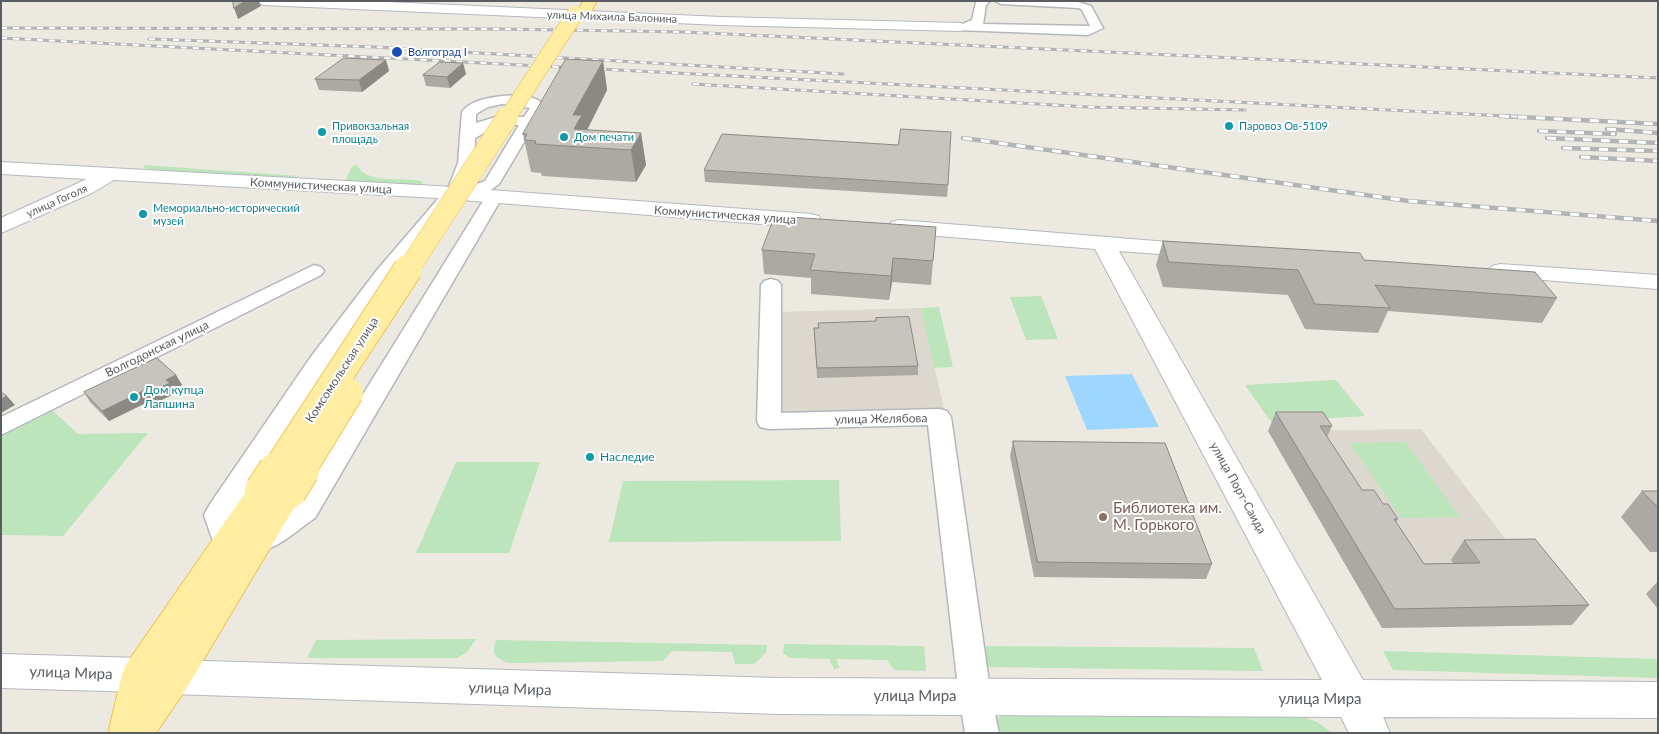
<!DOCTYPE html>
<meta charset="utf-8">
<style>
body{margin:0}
#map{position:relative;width:1659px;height:734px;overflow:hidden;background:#ece9e0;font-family:Lato,sans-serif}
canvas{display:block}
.frame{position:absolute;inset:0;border:2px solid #595d62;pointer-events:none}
</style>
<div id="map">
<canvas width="1659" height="734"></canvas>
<div class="frame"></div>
</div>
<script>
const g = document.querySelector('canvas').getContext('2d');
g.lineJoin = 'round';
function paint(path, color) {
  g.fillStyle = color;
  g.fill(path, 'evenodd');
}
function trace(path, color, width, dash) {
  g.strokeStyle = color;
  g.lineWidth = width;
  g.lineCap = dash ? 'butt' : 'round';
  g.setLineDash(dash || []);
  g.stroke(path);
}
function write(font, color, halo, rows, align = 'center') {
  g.font = font + ' Lato,sans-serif';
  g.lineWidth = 4;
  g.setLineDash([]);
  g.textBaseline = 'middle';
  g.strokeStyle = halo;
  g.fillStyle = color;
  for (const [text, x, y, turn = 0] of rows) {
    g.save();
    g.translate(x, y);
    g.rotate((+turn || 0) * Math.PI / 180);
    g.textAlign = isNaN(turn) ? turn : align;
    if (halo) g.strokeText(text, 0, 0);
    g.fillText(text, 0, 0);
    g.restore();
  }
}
paint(new Path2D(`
 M921,308L944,409L780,414L778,312Z
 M1421,429L1572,625L1382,628L1268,431Z`), '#ddd8cf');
paint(new Path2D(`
 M144,165L299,176L286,180L147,169L143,167Z
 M357,165C365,183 399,178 416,180L423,182L421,187L345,183L352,166Z
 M1041,296L1058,339L1026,340L1010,297Z
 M939,307L953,367L934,368L921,308Z
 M1336,380L1365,416L1271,422L1245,385Z
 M53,411L78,434L148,433L63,536L1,535V436Z
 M1405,442L1460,517L1401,518L1350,443Z
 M456,462H540L509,553H416Z
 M839,480L841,541L609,542L623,481Z
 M476,639L467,652L457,658H307L316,640Z
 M496,640L767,645L766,653L754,664H735L732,652L672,651L663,661L509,663C495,659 491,653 496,640Z
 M784,644L924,646L926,671L894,670L887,660L836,659L840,668L834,669L829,659L790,658L783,653Z
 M977,646L1254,648L1263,671L986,667Z
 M1383,651L1658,659V678L1393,670Z
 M1002,715L1300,716L1317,722L1332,733H995V720Z`), '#bce5bb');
paint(new Path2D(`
 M1132,374L1159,427L1087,430L1065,376Z`), '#9dd7ff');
const street = new Path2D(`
 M990,1L986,5L983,24L1090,26L1082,10L1079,8L1001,4L995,1H1075L1091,6L1103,28L1088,35L957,30L955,27L972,20L976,2Z
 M502,96C515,95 538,94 545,107L499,184L488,192H500L503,196L315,518C296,530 271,557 248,550L244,542L248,534L295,504L488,193L464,199L458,197L391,278L327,367L232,515L241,545L237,553L227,556L217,553L204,515L210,504L310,358L377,270L449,186L458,163L462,112C471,100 488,98 502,96ZM502,104L530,108L524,117L499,116L476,123V114L488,107ZM499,125H519L485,181L464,189L474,163L475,138Z
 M314,265L321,267L324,271L321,275L1,435V417Z
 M771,279L778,281L781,285V413L939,409L947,411L951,417L991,696L999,733H965L959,696L928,425L769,429L760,427L757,421L761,285L764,281Z`);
const secondary = new Path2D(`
 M256,1H365L721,17L961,23L968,27L961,31L721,25L263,5Z
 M1,162L437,186L811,214L819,216L822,221L819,226L811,228L437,198L114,180L92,193L1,233V218L87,179L1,174Z
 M899,220L1205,245L1209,250L1205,255L1197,257L1119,251L1363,680L1658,682V718L1383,717L1390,733H1349L1341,717L778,714L172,694L158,689L156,685L155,687L141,692L1,688V654L141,658L155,663L157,667L158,665L172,660L778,678L1322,680L1095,249L891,232L888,227L891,222Z
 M1500,264L1658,275V289L1492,276L1488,271L1492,266Z`);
const primary = new Path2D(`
 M583,1H597L588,17L583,18L576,14Z
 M263,479L275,485L288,479L299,483L304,491L186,689L156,733H110L109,729L122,675L127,663L252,483Z`);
trace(street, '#b3b7bb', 3);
trace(secondary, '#b4b8be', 2);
trace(primary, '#f4c251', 2);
paint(street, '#fff');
paint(secondary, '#fff');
paint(primary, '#ffeda2');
const railFar1 = new Path2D(`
 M1,28L499,29L685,32L1658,78
 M1,38L1524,117
 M149,39L375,47L843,74
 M693,84L1089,107L1245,110`);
const rail = new Path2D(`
 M1500,116L1658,124
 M1607,129L1658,133
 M1539,131L1615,134
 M963,138L1408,201L1658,221
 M1547,138L1658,143
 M1563,148L1658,151
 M1581,157L1658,161`);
trace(railFar1, '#b2b3b3', 3);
trace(rail, '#b2b3b3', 4.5);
trace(railFar1, '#fff', 2, [6]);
trace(rail, '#fff', 3, [9]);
const primaryBridgeFar3 = new Path2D(`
 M508,117L575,14`);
const primaryBridgeFar2 = new Path2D(`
 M408,270L508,116`);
const primaryBridgeFar1 = new Path2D(`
 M276,471L408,269
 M301,471L349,393`);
const primaryBridge = new Path2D(`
 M263,491L277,470
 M288,491L301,470`);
trace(primaryBridgeFar3, '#f4c251', 17, []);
trace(primaryBridgeFar2, '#f4c251', 22, []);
trace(primaryBridgeFar1, '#f4c251', 30, []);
trace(primaryBridge, '#f4c251', 38, []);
trace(primaryBridgeFar3, '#ffeda2', 16);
trace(primaryBridgeFar2, '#ffeda2', 21);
trace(primaryBridgeFar1, '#ffeda2', 28);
trace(primaryBridge, '#ffeda2', 36);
paint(new Path2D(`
 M386,60L389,71L362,92L319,90L315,79Z
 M603,61L607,90L587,130L641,133L646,165L636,182L542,176L541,173L531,172L523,134Z
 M463,63L466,74L450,88L426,86L423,75Z
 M704,170L948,185L947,197L705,182Z
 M936,227L931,285L892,282L889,300L811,294V278L764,274L762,250Z
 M1163,241L1364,260L1557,298L1542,323L1388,311L1378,333L1305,329L1288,295L1163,287L1156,265Z
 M876,318L918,366V375L817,378L814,328L875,321Z
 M176,375L182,385L174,389L176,393L153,404L150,401L109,421L90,402L84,392Z
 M1276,412L1332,426L1327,437L1362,490L1383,504L1398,519L1396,522L1424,564L1453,563L1451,560L1464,540L1589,605L1572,625L1382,628L1268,431Z
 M1013,441L1212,564L1206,579L1034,577L1010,456Z
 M1642,491H1658V552H1650L1621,517Z
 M1658,581V609L1646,594Z`), '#aba9a3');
paint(new Path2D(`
 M245,1H259L261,6L238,19L234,8Z
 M386,60L389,71L362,92L359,80Z
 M603,61L607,90L585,134L578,146L573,115Z
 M463,63L466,74L450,88L447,77Z
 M641,133L646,165L636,182L631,150Z
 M893,258L892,282L889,300L891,276Z
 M176,375L182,385L174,389L176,393L153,404L147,394L166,380Z
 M143,391L150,401L109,421L102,411Z
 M7,396L15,405L1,413V399Z`), '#8b8984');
const building = new Path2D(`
 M233,1H245L234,8Z
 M344,58L386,60L359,80L315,79Z
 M566,59L603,61L573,115H582L574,129L641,133L631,150L535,144L536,141L524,140L527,134H523Z
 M440,62L463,63L447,77L423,75Z
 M901,129L951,132L948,185L704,170L722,134L898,145Z
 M775,216L936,227L933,261L893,258L891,276L810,270L815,254L762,250Z
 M1163,241L1360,253L1364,260L1535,272L1557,298L1375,285L1390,308L1315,304L1298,270L1169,262Z
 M909,317L918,366L817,368L814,328H819L818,323L876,321V318Z
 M157,358L176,375L166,380L170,383L147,394L143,391L102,411L84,392Z
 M1,392L7,396L1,399Z
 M1276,412H1323L1332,426H1320L1362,490H1374L1383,504H1388L1398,519H1394L1424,564L1480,563L1464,540L1535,539L1589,605L1395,609Z
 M1013,441L1165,443L1212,564L1038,562Z
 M1642,491H1658V507Z`);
paint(building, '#c7c4bd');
trace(building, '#8b8984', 1);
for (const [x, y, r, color] of [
 [397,52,6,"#1a4fb4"],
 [1229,126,5,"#0f9aa8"],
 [322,132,5,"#0f9aa8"],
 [564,137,5,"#0f9aa8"],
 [143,214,5,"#0f9aa8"],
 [134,397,5,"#0f9aa8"],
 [590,457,5,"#0f9aa8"],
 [1103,517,5,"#8d6e63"]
]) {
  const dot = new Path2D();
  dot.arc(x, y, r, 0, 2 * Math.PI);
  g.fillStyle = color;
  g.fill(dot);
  trace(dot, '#fff', 2);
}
write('11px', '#595d62', '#fff', [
 ["улица Михаила Балонина",612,17,2],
 ["улица Гоголя",57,201,-24]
]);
write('11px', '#164399', '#fff', [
 ["Волгоград I",408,52]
], 'left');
write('11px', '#0d838f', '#fff', [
 ["Привокзальная",332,126],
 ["площадь",332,139],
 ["Паровоз Ов-5109",1239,126],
 ["Дом печати",574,137],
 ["Мемориально-исторический",153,208],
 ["музей",153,221]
], 'left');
write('12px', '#595d62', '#fff', [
 ["Коммунистическая улица",321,186,3],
 ["Коммунистическая улица",725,215,4],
 ["Волгодонская улица",157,349,-26],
 ["Комсомольская улица",342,370,-57],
 ["улица Желябова",881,419,-1],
 ["улица Порт-Саида",1238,488,61]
]);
write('12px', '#0d838f', '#fff', [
 ["Дом купца",144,390],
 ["Лапшина",144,404],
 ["Наследие",600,457]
], 'left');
write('15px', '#785e54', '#fff', [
 ["Библиотека им.",1113,508],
 ["М. Горького",1113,525]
], 'left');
write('15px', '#595d62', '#fff', [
 ["улица Мира",71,673,2],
 ["улица Мира",510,689,2],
 ["улица Мира",915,696],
 ["улица Мира",1320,699]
]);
</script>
